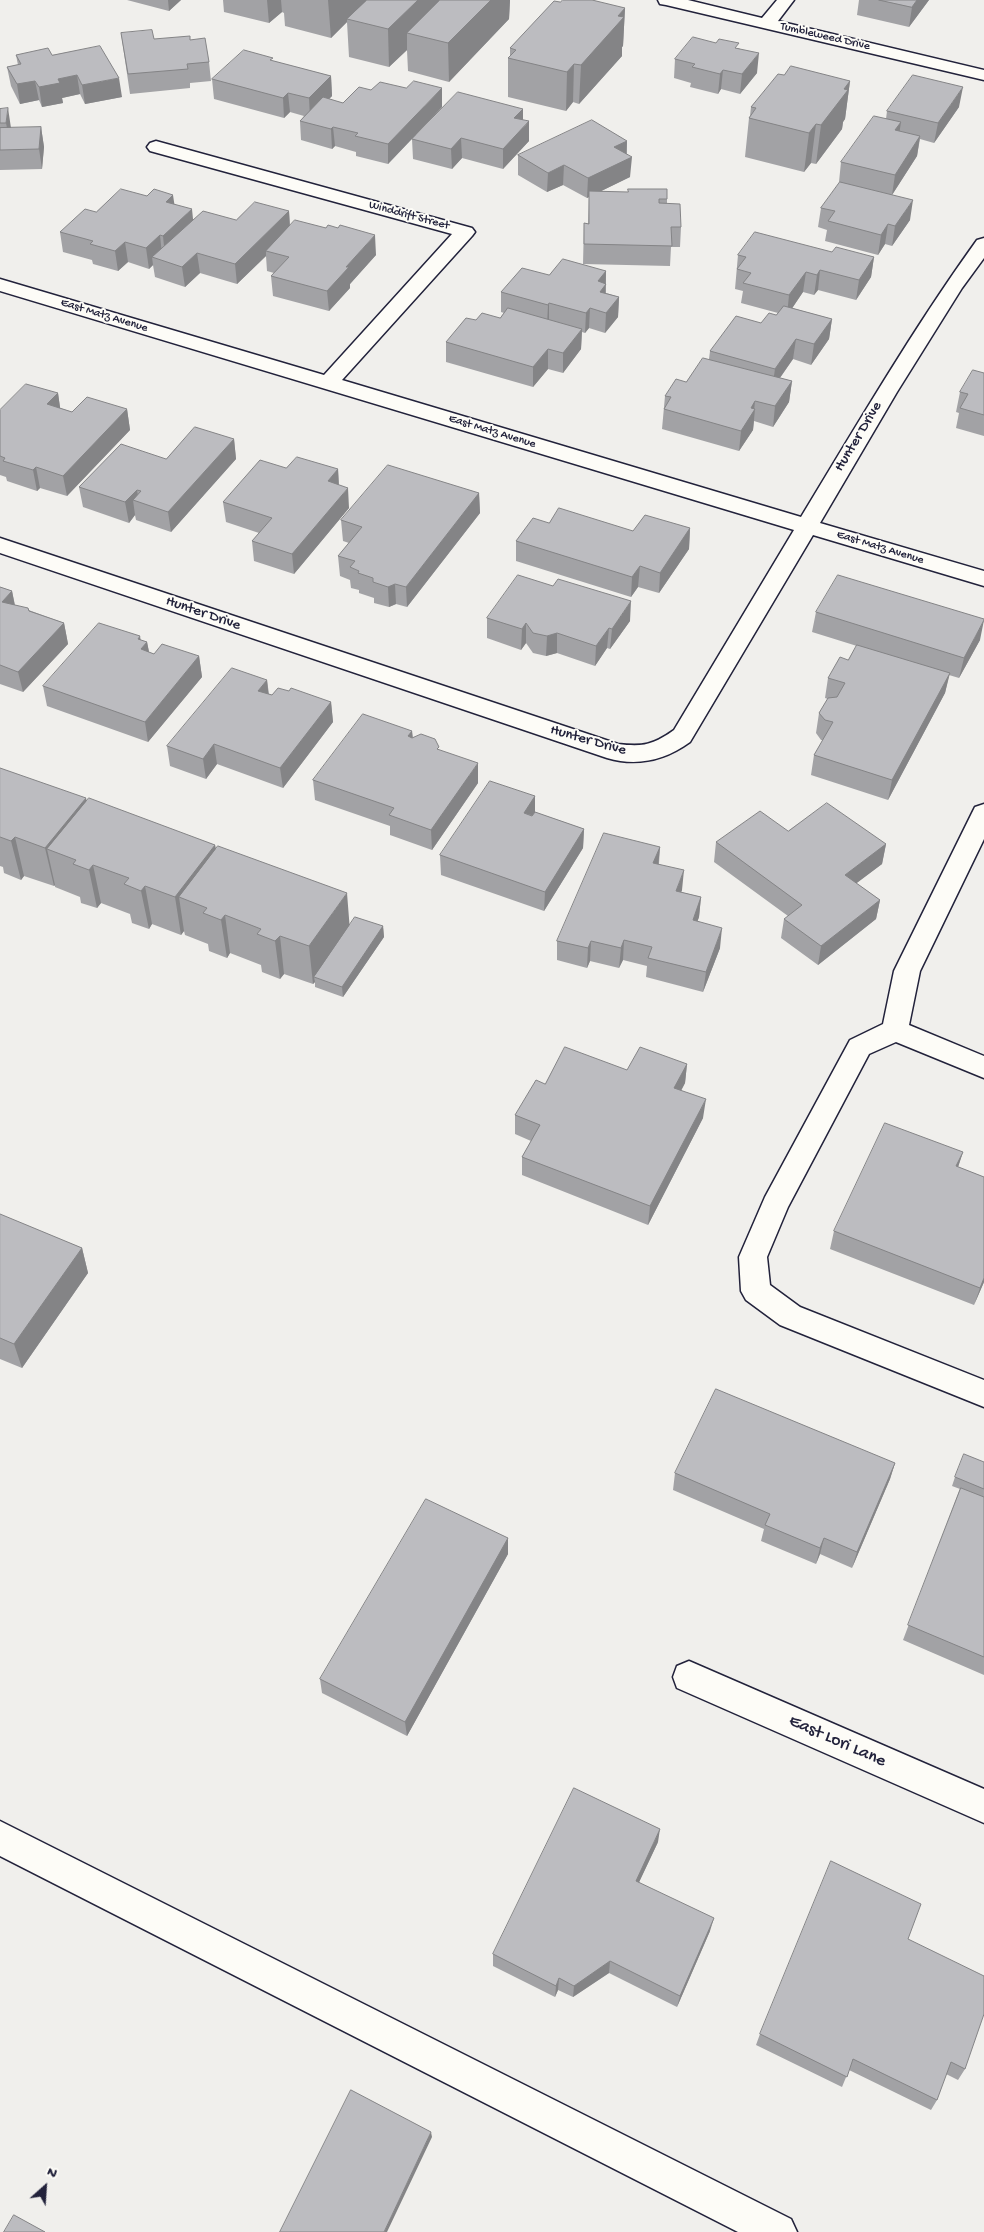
<!DOCTYPE html>
<style>
body{margin:0}
#map{position:relative;width:984px;height:2232px;overflow:hidden;background:#f0efec;font-family:"Gochi Hand",sans-serif}
canvas{display:block}
.north{position:absolute;left:20px;top:2162px;width:50px;height:50px;-webkit-text-stroke:4px #fdfcf7;paint-order:stroke;rotate:26deg;font-size:14px;font-weight:700;line-height:20px;text-align:center;color:#22223b}
.north::after{content:'';display:block;margin:auto;width:18px;height:22px;background:#22223b;clip-path:polygon(50% 0,100% 100%,50% 72%,0 100%)}
</style>
<div id="map">
<canvas width="984" height="2232"></canvas>
<div class="north">N</div>
</div>
<script>
const g = document.querySelector('canvas').getContext('2d');
g.lineJoin = 'round';
function trace(path, color, width, dash) {
  g.strokeStyle = color;
  g.lineWidth = width;
  g.lineCap = dash ? 'butt' : 'round';
  g.setLineDash(dash || []);
  g.stroke(path);
}
function paint(path, color) {
  g.fillStyle = color;
  g.fill(path, 'evenodd');
}
function write(font, color, halo, rows, align = 'center') {
  g.font = font + ' "Gochi Hand",sans-serif';
  g.lineWidth = 4;
  g.setLineDash([]);
  g.textBaseline = 'middle';
  g.strokeStyle = halo;
  g.fillStyle = color;
  for (const [text, x, y, turn = 0] of rows) {
    g.save();
    g.translate(x, y);
    g.rotate((+turn || 0) * Math.PI / 180);
    g.textAlign = isNaN(turn) ? turn : align;
    if (halo) g.strokeText(text, 0, 0);
    g.fillText(text, 0, 0);
    g.restore();
  }
}
const minor = new Path2D(`
 M658,0H688L762,18L777,0H794L778,21L984,70V80L666,5L660,4Z
 M156,141L472,228L475,232L472,236L342,380L801,517C858,423 913,329 977,240L984,238V258L962,288L897,392L820,523L984,571V586L813,535L690,742C665,760 638,767 607,758L0,553V538L618,744C643,747 653,745 674,730L794,530L0,291V279L324,375L452,234L150,151L147,147L150,143Z
 M984,804V839L920,971L909,1025L984,1056V1078L896,1042L869,1054L788,1207L767,1257L770,1285L800,1307L984,1380V1407L780,1325L746,1300L741,1291L739,1257L765,1197L850,1040L883,1024L894,971L972,813L975,807Z
 M689,1661L984,1789V1823L677,1688L673,1677L677,1666Z
 M0,1821L791,2219L797,2232H738L0,1856Z`);
trace(minor, '#22223b', 3);
paint(minor, '#fdfcf7');
paint(new Path2D(`
 M127,0H181L169,11Z
 M223,0H510L509,19L449,82L408,71L407,50L389,67L349,57L347,22L331,38L285,26L284,13L282,12L269,23L224,12Z
 M859,0H929L909,27L857,15Z
 M560,2L625,8L623,46L622,47V56L579,104L573,102L566,111L508,97V58L510,56V48Z
 M121,33L154,39L190,40L209,62L211,81L190,83V88L130,94Z
 M739,48L757,73L740,94L721,89L718,94L690,87L691,83L674,78L675,59Z
 M16,55H52L122,97L85,104L80,94L62,98L63,103L42,107L39,100L20,104L11,86L7,67L18,65Z
 M273,61L331,76L332,96L329,99L343,103L442,107L416,135L523,109V120L529,141L503,169L462,158L452,169L413,159L412,139L388,164L356,156V152L335,146L332,149L301,140L300,121L304,116L290,112L284,118L214,99L212,79Z
 M784,75L850,81L845,119L843,122L842,129L816,164L811,163L804,172L745,157L749,118L750,116L751,107Z
 M959,107L934,143L920,139L917,156L892,195L910,220L892,246L885,244L878,255L825,241L827,230L818,227L821,208L840,182H839L841,162L886,119L887,111Z
 M0,109L11,128L41,127L44,147L42,169L0,170Z
 M627,141V154L630,177L601,191L667,199V204L681,227L680,247H671L670,266L583,264L584,223L588,224L589,197L587,198L563,185L547,192L518,175V155Z
 M175,204L193,219L236,220L289,211L290,225L376,255L350,284V288L329,311L273,296L271,276L274,273L267,271L266,256L237,284L200,273L185,287L155,277L153,265L149,269L128,262L118,271L93,264L92,260L63,252L60,232L96,212Z
 M832,252L874,257L871,277L856,300L818,290L814,295L803,292L792,308L832,319L829,339L811,365L793,359L780,378L792,381L789,402L773,427L754,421L753,430L739,451L662,429L665,396L686,382L709,359L710,351L776,315L778,313L741,303L743,291L735,289L738,255Z
 M606,271V293L619,297L618,317L605,333L589,328L585,333L582,332L581,349L563,373L548,369L533,387L446,362V342L476,320L500,318L504,313L501,312V292L549,275Z
 M984,373V436L956,428L959,413L956,412L960,392Z
 M58,393L60,408L72,412L127,409L130,430L67,496L40,488L37,491L7,481L6,477L0,475V410Z
 M234,439L236,459L171,532L136,520L135,515L129,523L83,507L79,487L166,459Z
 M286,468L338,469L339,485L349,508L294,574L254,561L252,541L259,533L226,522L223,502Z
 M479,493L480,513L407,607L396,604L389,607L374,603V598L359,593V590L351,588L350,580L340,576L338,556L349,543L343,541L341,520Z
 M549,523L633,531L690,528L689,549L659,593L638,587L631,597L516,561V541Z
 M0,587L12,591L15,605L64,623L68,644L23,692L0,684Z
 M816,612L980,640L959,678L949,675L945,693L888,800L811,775L814,755L823,740H821L816,733L819,713L828,699L825,698L828,678L848,660L857,646L812,632Z
 M487,618L630,621L610,649L607,648L595,666L557,653L546,656L533,653L526,643L521,650L487,638Z
 M141,640L147,642L149,652L154,654L199,656L202,677L148,742L47,706L43,686Z
 M267,680L269,694L272,695L289,691L331,702L333,722L283,788L217,764L206,779L170,766L167,746Z
 M412,731L413,737L439,750L478,783L432,850L390,835V826L315,800L313,780Z
 M0,768L86,801L215,845L216,849L350,925L383,926L384,937L343,997L315,987V982L313,984L284,974L280,979L262,972L261,965L230,953L227,958L209,951L208,944L185,935L184,931L181,935L152,924L149,929L132,923L130,914L101,903L97,908L81,903L80,897L55,887V885L54,886L24,876L21,880L4,873L3,867L0,866Z
 M535,796V812L584,829L583,848L544,911L441,875L440,855Z
 M788,831L886,844L882,864L856,883L880,900L876,919L818,965L781,938L784,919L788,916L714,862L716,842Z
 M660,847L659,864L682,890L681,892L701,897L699,917L697,922L720,948L703,992L646,977L647,966L623,960L619,968L590,961L587,968L557,960V941Z
 M687,1064L685,1083L681,1091L703,1118L648,1225L522,1175V1157L531,1141L515,1134V1115L545,1084L627,1070Z
 M963,1152L958,1167L984,1177V1282L974,1305L830,1249L834,1231Z
 M0,1215L82,1248L88,1273L22,1368L0,1359Z
 M984,1462V1675L903,1640L960,1489L952,1486L955,1477Z
 M895,1463L890,1479L852,1568L820,1554L816,1564L761,1541L764,1529L673,1490L675,1473Z
 M508,1538V1554L407,1736L322,1693L320,1679Z
 M658,1842L639,1882L710,1931L677,2007L609,1973L573,1997L558,1990L555,1997L493,1966V1954Z
 M908,1939L965,2069L958,2080L946,2074L937,2100L931,2110L849,2070L842,2087L756,2045L760,2034Z`), '#a2a2a5');
paint(new Path2D(`
 M168,0H181L169,11Z
 M267,0H281L282,12L269,23Z
 M328,0H370L347,19V22L331,38Z
 M418,0H453L407,33V50L389,67L388,29Z
 M491,0H510L509,19L449,82L448,43Z
 M917,0H929L909,27L912,7Z
 M625,8L623,46L622,47V56L579,104L581,65L618,16Z
 M759,53L757,73L740,94L742,74Z
 M574,64L573,102L566,111L567,72Z
 M723,70L721,89L718,94L720,74Z
 M77,75L80,94L62,98L63,103L42,107L39,87L58,79Z
 M331,76L332,96L310,118L309,98Z
 M119,78L122,97L85,104L82,85Z
 M35,81L39,100L20,104L17,84Z
 M850,81L845,119L843,122L842,129L816,164L821,125L844,89Z
 M963,87L959,107L934,143L938,123Z
 M442,88V107L388,164V144Z
 M288,93L290,112L284,118L283,98Z
 M8,108L11,128L10,143L6,123Z
 M523,109V128L529,121V141L503,169V149L514,118Z
 M901,122L898,142L895,130Z
 M816,124L811,163L804,172L809,133Z
 M41,127L44,147L42,169L39,149Z
 M333,127L335,146L332,149L331,129Z
 M920,136L917,156L892,195L895,175Z
 M461,138L462,158L452,169L451,149Z
 M627,141L626,159L632,157L630,177L587,198L588,178L614,147Z
 M564,165L563,185L547,192L548,173Z
 M173,195L176,215L166,202Z
 M913,200L910,220L892,246L895,226Z
 M192,209L194,229L165,256L163,236Z
 M289,211L290,231L266,251V256L237,284L235,264Z
 M888,224L885,244L878,255L881,235Z
 M160,235L162,255L152,257L153,265L149,269L146,248Z
 M375,235L376,255L350,284V288L329,311L327,291L346,267Z
 M125,242L128,262L118,271L115,251Z
 M197,253L200,273L185,287L182,267Z
 M874,257L871,277L856,300L859,280Z
 M820,270L818,290L814,295L817,275Z
 M606,271L605,304L599,312V298L598,281Z
 M806,272L803,292L787,316L789,295Z
 M619,297L618,317L605,333L606,313Z
 M549,303V323L547,325L548,305Z
 M590,308L589,328L585,333L586,313Z
 M832,319L829,339L811,365L814,344Z
 M582,329L581,349L563,373V353Z
 M796,339L793,359L772,389L775,369Z
 M548,349V369L533,387V367Z
 M792,381L789,402L773,427L775,406Z
 M58,393L61,414L47,404Z
 M755,401L754,411L755,409L753,430L739,451L741,431L751,408Z
 M127,409L130,430L67,496L63,476Z
 M234,439L236,459L171,532L168,512Z
 M36,467L40,488L37,491L33,470Z
 M338,469L339,490L328,481Z
 M348,488L349,508L294,574L292,554Z
 M137,490L139,502L133,500L135,515L129,523L125,502Z
 M479,493L480,513L407,607L406,587Z
 M690,528L689,549L659,593L660,573Z
 M640,566L638,587L631,597L632,577Z
 M395,584L396,604L389,607L388,587Z
 M12,591L16,612L2,602Z
 M631,601L630,621L610,649L612,629Z
 M984,620L980,640L959,678L964,658Z
 M64,623L68,644L23,692L18,672Z
 M526,623V643L521,650L522,629Z
 M609,628L607,648L595,666L596,646Z
 M557,633V653L546,656L547,636Z
 M140,636L142,648L147,642L151,662L145,670L138,639Z
 M199,656L202,677L148,742L145,722Z
 M950,673L945,693L888,800L892,780Z
 M267,680L269,700L258,691Z
 M331,702L333,722L283,788L280,768Z
 M412,731L413,751L408,736Z
 M214,744L217,764L206,779L203,759Z
 M478,763V783L432,850L431,830Z
 M535,796V816L524,813Z
 M86,798L94,837L47,849L55,885L54,886L45,848Z
 M584,829L583,848L544,911L545,892Z
 M15,837L24,876L21,880L11,841Z
 M886,844L882,864L841,895L845,875Z
 M215,845L221,883L179,897L184,931L181,935L175,897Z
 M660,847L658,867L653,863Z
 M93,865L101,903L97,908L89,870Z
 M684,870L682,890L674,910L676,891Z
 M145,886L152,924L149,929L141,891Z
 M347,893L350,931L314,977L315,982L313,984L309,946Z
 M701,897L699,917L691,940L693,920Z
 M880,900L876,919L818,965L821,946Z
 M225,915L230,953L227,958L221,920Z
 M383,926L384,937L343,997L342,987Z
 M722,928L720,948L703,992L706,972Z
 M280,936L284,974L280,979L275,941Z
 M624,940L623,960L619,968L621,948Z
 M591,941L590,961L587,968L588,948Z
 M687,1064L685,1083L672,1107L674,1088Z
 M706,1099L703,1118L648,1225L650,1206Z
 M963,1152L957,1170L956,1166Z
 M82,1248L88,1273L22,1368L14,1344Z
 M984,1278V1282L974,1305L980,1288Z
 M895,1463L890,1479L852,1568L857,1552Z
 M508,1538V1554L407,1736L405,1722Z
 M824,1538L820,1554L816,1564L820,1548Z
 M660,1829L658,1842L634,1893L636,1881Z
 M714,1918L710,1931L677,2007L680,1996Z
 M610,1961L609,1973L573,1997L574,1986Z
 M559,1978L558,1990L555,1997L556,1986Z
 M431,2132L432,2137L387,2232H384Z`), '#848486');
const building = new Path2D(`
 M367,0H418L388,29L347,19Z
 M440,0H491L448,43L407,33Z
 M563,0H592L625,8L618,16L624,17L581,65L574,64L567,72L508,58L516,50L510,48L554,1L560,2Z
 M879,0H917L912,7Z
 M152,30L154,39L190,36V40L205,38L209,62L187,64L188,69L128,74L121,33Z
 M693,37L716,43L719,39L739,43L735,48L759,53L742,74L723,70L720,74L692,67L695,64L675,59Z
 M100,46L119,78L82,85L77,75L58,79L60,83L39,87L35,81L17,84L7,67L21,64L16,55L48,48L52,55Z
 M244,50L273,58L270,60L331,76L309,98L288,93L283,98L212,79Z
 M791,66L850,81L844,89L848,90L821,125L816,124L809,133L749,118L756,108L751,107L778,74L784,75Z
 M913,75L963,87L938,123L887,111Z
 M414,81L442,88L388,144L355,136L358,133L333,127L331,129L300,121L323,97L343,103L359,87L371,90L380,82L406,88Z
 M458,92L523,109L514,118L529,121L503,149L461,138L451,149L412,139Z
 M8,108L6,123H0V109Z
 M874,116L901,122L895,130L920,136L895,175L841,162Z
 M592,120L627,141L614,147L632,157L588,178L564,165L548,173L518,155Z
 M41,127L39,149L0,150V128Z
 M840,182L913,200L895,226L888,224L881,235L828,221L835,211L821,208Z
 M121,189L147,196L154,189L173,195L166,202L192,209L163,236L160,235L146,248L125,242L115,251L90,244L93,241L60,232L85,209L96,212Z
 M628,189H667V199H659V203L680,204L681,227H671L672,246L584,244V223L589,224V191L628,192Z
 M255,202L289,211L235,264L197,253L182,267L152,257L203,211L236,220Z
 M295,220L326,228L328,225L338,228L340,225L375,235L346,267H349L327,291L271,276L289,257L266,251Z
 M755,232L832,252L836,247L874,257L859,280L820,270L817,275L806,272L789,295L743,283L751,273L737,269L746,257L738,255Z
 M563,259L606,271L598,281L606,284L600,292L619,297L606,313L590,308L586,313L549,303L548,305L501,292L522,268L549,275Z
 M784,306L832,319L814,344L796,339L775,369L710,351L736,316L761,323L769,313L776,315Z
 M508,308L582,329L563,353L548,349L533,367L446,342L466,318L476,320L482,313L500,318Z
 M703,358L792,381L775,406L755,401L751,408L755,409L741,431L664,409L671,397L665,396L676,379L686,382Z
 M973,370L984,373V415L960,408L968,394L960,392Z
 M26,384L58,393L47,404L72,412L87,397L127,409L63,476L36,467L33,470L3,461L5,458L0,456V410Z
 M195,427L234,439L168,512L133,500L141,491L137,490L125,502L79,487L121,444L166,459Z
 M297,457L338,469L328,481L348,488L292,554L252,541L272,518L223,502L260,460L286,468Z
 M388,465L479,493L406,587L395,584L388,587L373,582V578L358,573L359,571L350,567L355,561L338,556L362,527L341,520Z
 M559,508L633,531L645,515L690,528L660,573L640,566L632,577L516,541L533,518L549,523Z
 M518,575L553,586L558,579L631,601L612,629L609,628L596,646L557,633L547,636L533,633L526,623L522,629L487,618Z
 M838,575L984,619V620L964,658L816,612Z
 M0,587L12,591L2,602L28,608L29,611L64,623L18,672L0,665Z
 M99,623L140,636L138,639L147,642L141,649L154,654L162,644L199,656L145,722L43,686Z
 M857,645L950,673L892,780L814,755L833,722L825,720L819,713L828,698L837,697L845,683L828,678L840,657L848,660Z
 M232,668L267,680L258,691L272,695L278,688L289,691L291,688L331,702L280,768L214,744L203,759L167,746Z
 M363,714L412,731L408,736L412,738L421,734L435,739L439,747L437,749L478,763L431,830L389,815L394,808L313,780Z
 M0,768L86,798L45,848L15,837L11,841L0,837Z
 M490,781L535,796L524,813L532,816L535,812L584,829L545,892L440,855Z
 M89,798L215,845L175,897L145,886L141,891L124,884L129,878L93,865L89,870L73,864L76,860L47,849Z
 M827,803L886,844L845,875L880,900L821,946L784,919L802,905L716,842L760,811L788,831Z
 M604,833L660,847L653,863L684,870L676,891L701,897L693,920L722,928L706,972L648,958L652,947L624,940L621,948L591,941L588,948L557,941Z
 M218,846L347,893L309,946L280,936L275,941L257,934L261,929L225,915L221,920L203,913L207,908L179,897Z
 M355,917L383,926L342,987L314,977Z
 M565,1047L627,1070L640,1047L687,1064L674,1088L706,1099L650,1206L522,1157L540,1125L515,1115L536,1080L545,1084Z
 M885,1123L963,1152L956,1166L984,1177V1278L980,1288L834,1231Z
 M0,1214L82,1248L14,1344L0,1338Z
 M716,1389L895,1463L857,1552L824,1538L820,1548L765,1525L770,1514L675,1473Z
 M964,1454L984,1462V1489L955,1477Z
 M961,1488L984,1497V1657L908,1625Z
 M426,1499L508,1538L405,1722L320,1679Z
 M574,1788L660,1829L636,1881L714,1918L680,1996L610,1961L574,1986L559,1978L556,1986L493,1954Z
 M831,1861L921,1904L908,1939L984,1976V2014L965,2069L951,2062L937,2100L853,2059L847,2077L760,2034Z
 M351,2090L431,2132L384,2232H280Z
 M14,2215L45,2232H4Z`);
paint(building, '#bcbcc0');
trace(building, '#848486', 1);
write('12px', '#22223b', '#fdfcf7', [
 ["Tumbleweed Drive",825,37,13],
 ["Winddrift Street",409,216,15],
 ["East Matz Avenue",104,316,17],
 ["East Matz Avenue",492,432,17],
 ["East Matz Avenue",880,548,17]
]);
write('15px', '#22223b', '#fdfcf7', [
 ["Hunter Drive",859,437,-59],
 ["Hunter Drive",203,614,19],
 ["Hunter Drive",588,741,16]
]);
write('18px', '#22223b', '#fdfcf7', [
 ["East Lori Lane",837,1742,24]
]);
</script>
